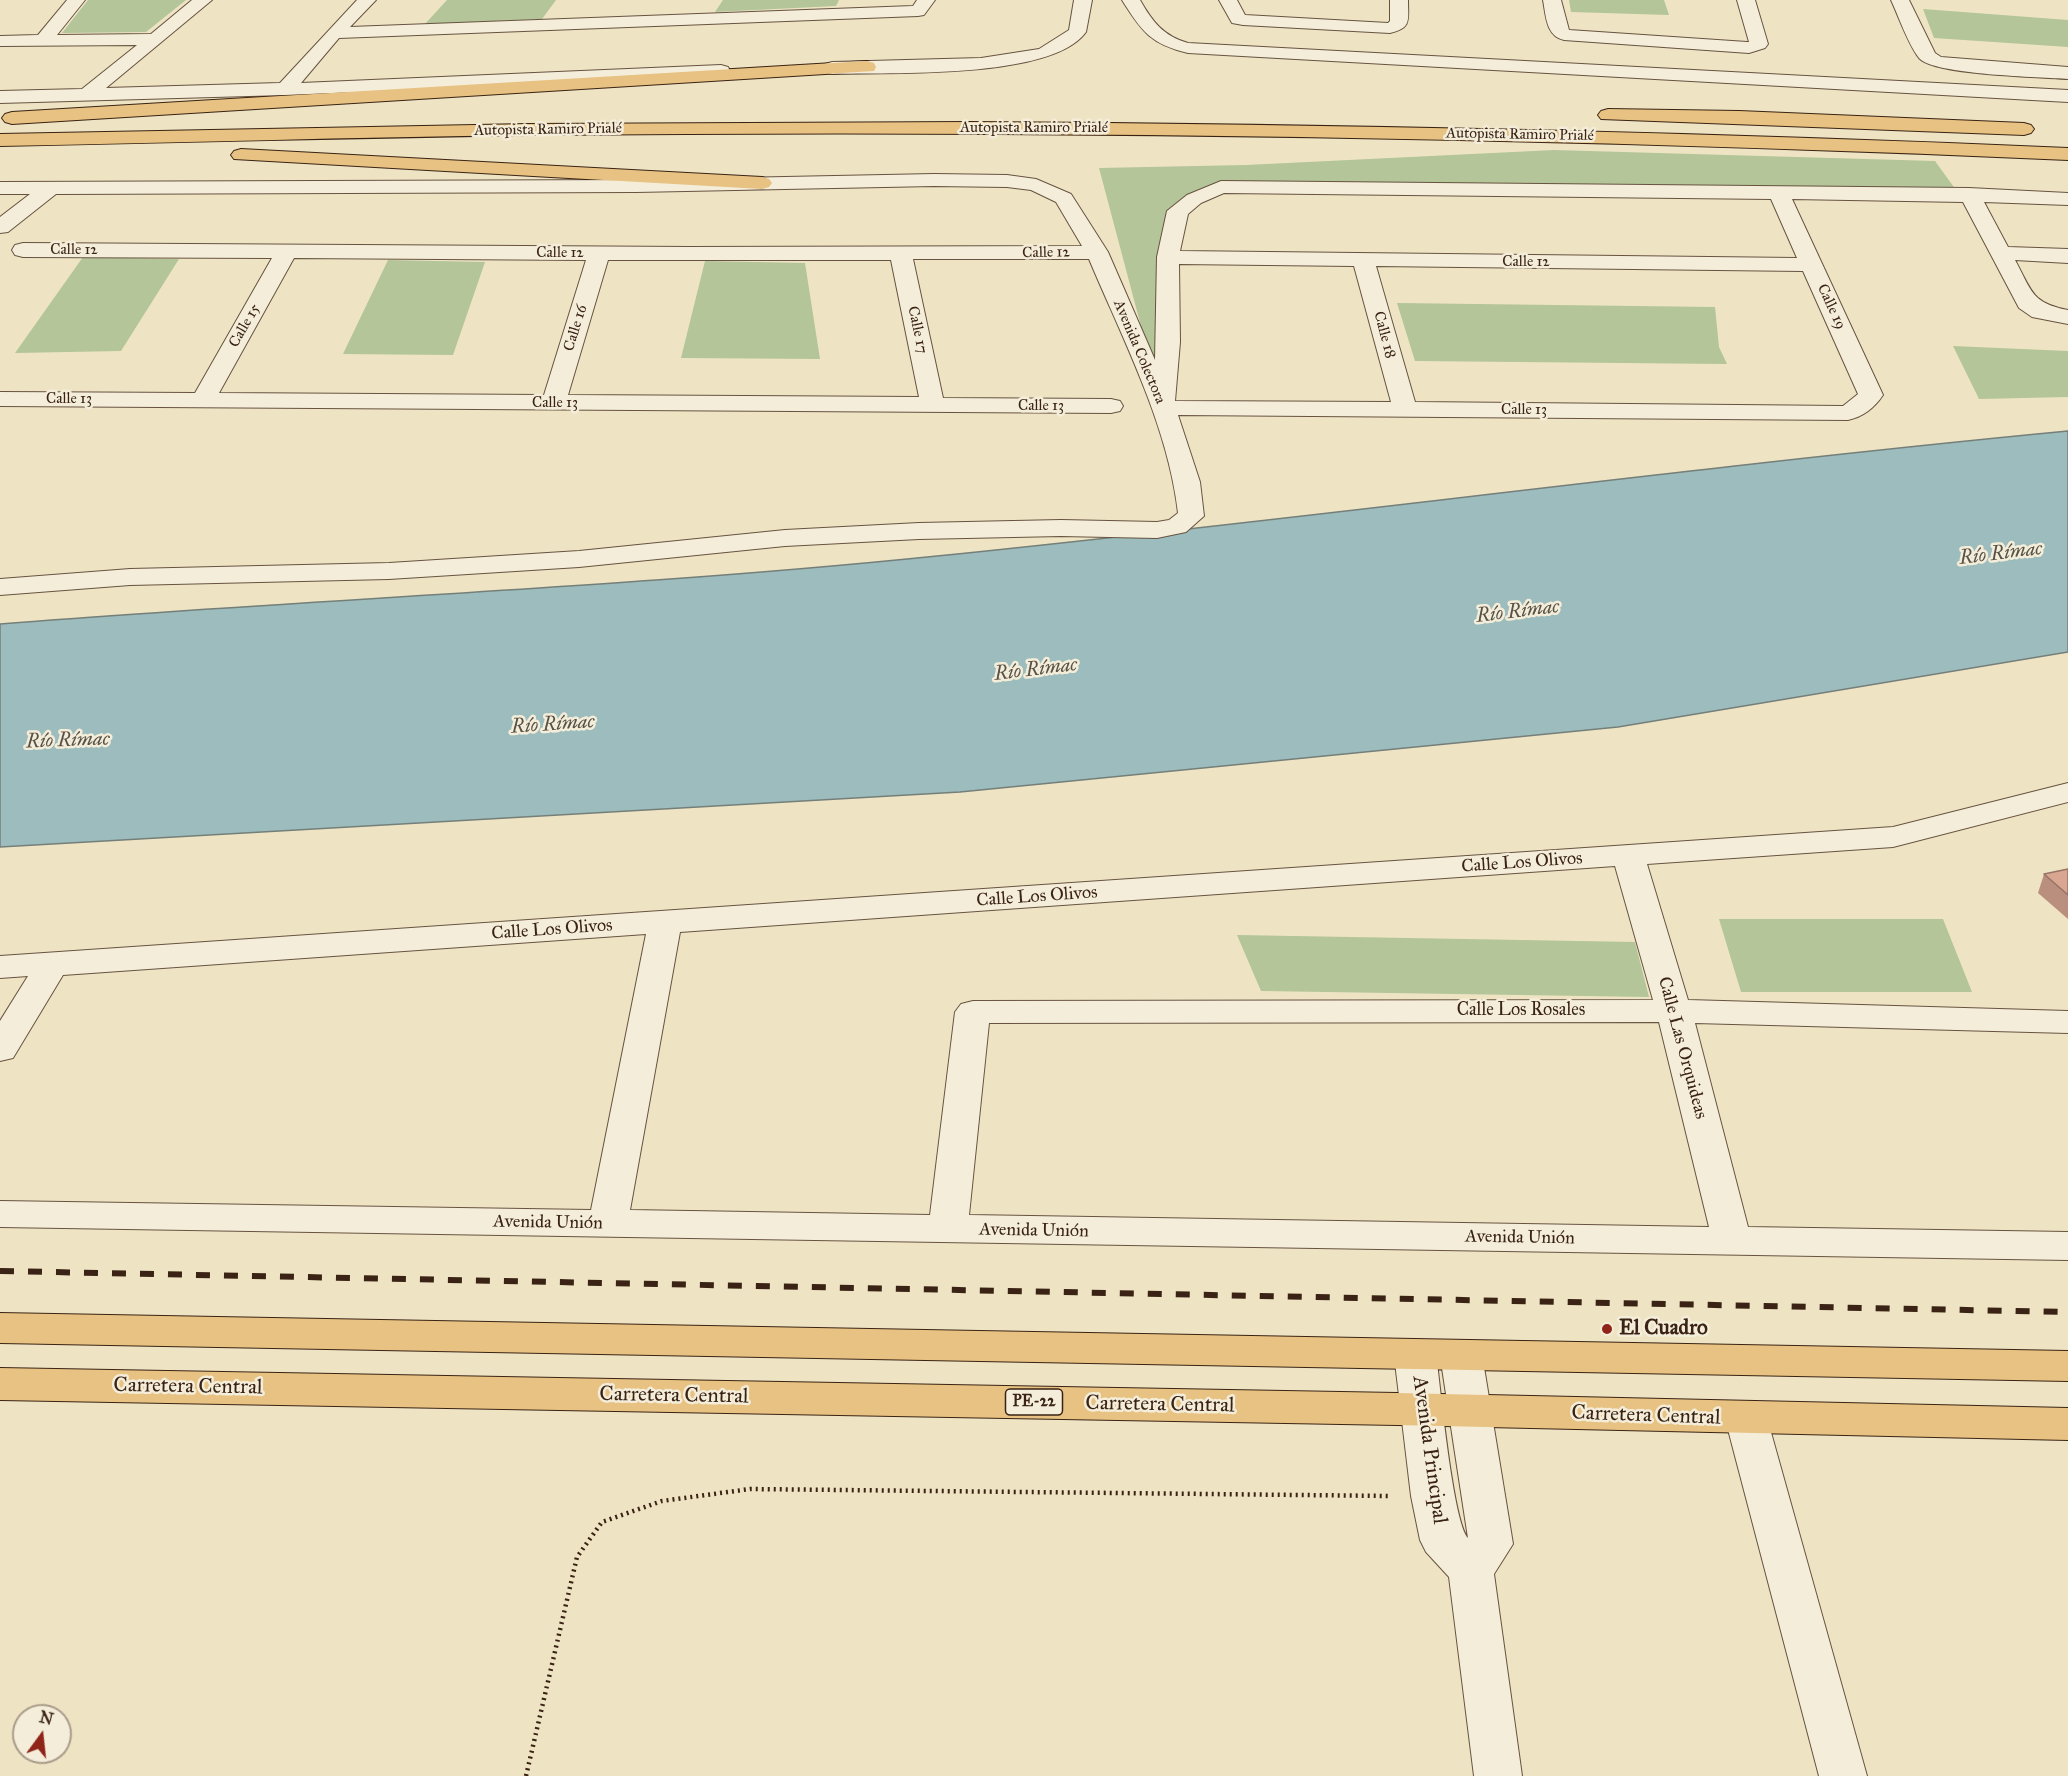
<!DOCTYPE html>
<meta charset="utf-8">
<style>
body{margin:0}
#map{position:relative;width:2068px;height:1776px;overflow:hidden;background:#eee4c4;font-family:"IM FELL Great Primer",serif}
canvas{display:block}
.north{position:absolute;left:12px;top:1704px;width:60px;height:60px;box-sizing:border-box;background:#f4edd9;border:2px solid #aa9c8a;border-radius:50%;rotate:15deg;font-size:16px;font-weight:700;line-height:24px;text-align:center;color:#3a2314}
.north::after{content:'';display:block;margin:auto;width:21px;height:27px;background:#8f2418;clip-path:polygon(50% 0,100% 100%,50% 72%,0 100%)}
</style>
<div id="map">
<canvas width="2068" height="1776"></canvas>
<div class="north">N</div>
</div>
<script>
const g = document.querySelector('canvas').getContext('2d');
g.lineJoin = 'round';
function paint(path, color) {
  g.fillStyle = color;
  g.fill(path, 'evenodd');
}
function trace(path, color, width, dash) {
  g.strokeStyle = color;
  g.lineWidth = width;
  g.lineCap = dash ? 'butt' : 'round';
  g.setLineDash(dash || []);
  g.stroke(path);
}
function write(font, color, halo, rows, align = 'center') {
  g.font = font + ' "IM FELL Great Primer",serif';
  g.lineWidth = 5;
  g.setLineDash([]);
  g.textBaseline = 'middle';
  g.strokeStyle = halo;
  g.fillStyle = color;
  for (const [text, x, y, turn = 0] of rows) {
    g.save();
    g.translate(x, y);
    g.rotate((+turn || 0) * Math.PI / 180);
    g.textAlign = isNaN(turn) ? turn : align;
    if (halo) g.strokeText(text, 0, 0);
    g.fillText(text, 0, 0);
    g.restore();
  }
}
paint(new Path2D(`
 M88,0H186L146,32L62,33Z
 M447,0H556L542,19L425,24Z
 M723,0H839L836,6L715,12Z
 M1569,0H1664L1669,15L1571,12Z
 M1923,9L2068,20V47L1934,38Z
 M1554,150L1935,161L1956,190L1263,182L1189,196L1158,359H1153L1146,345L1099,168L1246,165Z
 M83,257L179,259L121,351L15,353Z
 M388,260L485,262L453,355L343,354Z
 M705,261L805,263L820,359L681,358Z
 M1397,303L1715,307L1719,347L1727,364L1415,361Z
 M1953,346L2068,351V397L1979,399Z
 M1719,919H1943L1972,992H1741Z
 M1237,935L1635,942L1649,997L1261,991Z`), '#b3c599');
const water = new Path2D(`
 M2068,431V652L1618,727L960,792L0,847V624C312,599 625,588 937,556C1314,518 1690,467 2068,431Z`);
paint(water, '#9cbcbd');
trace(water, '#757f79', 1.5);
const minor = new Path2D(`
 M67,0H85L57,35L151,34L192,0H212L106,88L280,83L357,0H376L350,27L913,6L917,0H935L924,15L918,16L339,38L301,83L721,65L728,67L730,71L728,75L721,77L285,95L0,103V91L82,89L137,45L0,46V36L38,35Z
 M1074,0H1092L1086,32C1052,80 888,72 832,74L825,72L823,68L825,64L832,62L981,58L1039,49L1069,30Z
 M1122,0H1140C1152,21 1163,36 1188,43L2068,90V102L1188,53C1151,44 1142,32 1122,0Z
 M1219,0H1237L1245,15L1388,23L1390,21V0H1408C1408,20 1412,28 1390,33L1243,25L1232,23Z
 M1543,0H1561L1569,30L1747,42H1749L1737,0H1755L1768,44L1765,48L1749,53L1564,40C1546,36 1546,16 1543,0Z
 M1891,0H1909L1935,53L1941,57L2068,67V79C2042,77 1933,75 1919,58C1908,44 1899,17 1891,0Z
 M934,174L1007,175L1036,179L1071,194L1108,252L1155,360L1157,257L1167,211L1187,195L1221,181L1969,188L2068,193V205L1984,202L2008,247L2068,249V263L2015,260C2032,291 2031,303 2068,310V324L2032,317L2019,308L1963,202L1792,199L1883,395C1875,407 1863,417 1848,420L1178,415L1200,482L1204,516L1186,532L1157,538L1061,536L919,539L785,546L579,567L389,579L130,585L0,595V579L130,569L389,563L579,551L785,530L919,523L1061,520L1157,522L1169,520L1178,513C1168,425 1123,340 1089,259H913L943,398L1111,399L1120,401L1123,406L1120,411L1111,413L0,406V392L195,393L272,258L23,257L15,255L12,250L15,245L23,243L690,247L1082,246L1056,202L1031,190L1007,187L934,186L636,192L56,194L8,232L0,233V217L30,194H0V182L636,180ZM1224,193L1771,199L1797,258L1180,251L1188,214L1201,203ZM294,258L586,260L544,395L219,393ZM608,260H891L919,397L568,395ZM1179,264L1354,266L1391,402L1175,401L1180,342ZM1376,266L1803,271L1858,394L1843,406L1415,402Z
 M2068,783V802L1893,847L1647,864L1688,1000L2068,1011V1033L1695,1023L1748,1227L2068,1232V1260L0,1227V1201L591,1210L646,934L63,975L13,1058L0,1061V1021L28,976L0,978V956L1893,827ZM1615,866L1653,1000L973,1001L961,1004L955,1012L930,1215L630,1210L680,932ZM1659,1022L1709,1227L969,1215L989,1023Z
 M1415,1339L1430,1343L1436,1354C1440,1384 1453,1523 1468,1538L1440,1355L1446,1344L1461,1340L1476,1344L1482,1355L1513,1544L1494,1574L1522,1776H1474L1449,1577L1426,1552L1420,1540L1411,1496L1394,1354L1400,1343Z
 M1746,1402L1761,1407L1767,1418L1867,1776H1819L1725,1418L1731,1407Z`);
const highway = new Path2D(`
 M867,61L874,63L876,67L874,71L12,124L5,122L2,118L5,114L12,112Z
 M1608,109L1739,111L2024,123L2031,125L2034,129L2031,133L2024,135L1601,119L1598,115L1601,111Z
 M969,122C1336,124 1702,132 2068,148V160C1556,137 1043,130 530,135C353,137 177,143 0,146V134L528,124Z
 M241,149L762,177L769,179L772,183L769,187L762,189L234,159L231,155L234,151Z
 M0,1313L2068,1351V1381L0,1343Z
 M0,1368L1397,1393L2068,1408V1440L1397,1425L0,1400Z`);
trace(minor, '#675340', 2);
trace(highway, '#3a2314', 2);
trace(new Path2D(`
 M526,1776L577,1557L602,1522L662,1501L750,1489L1391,1496`), '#3a2314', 4.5, [2, 4]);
paint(minor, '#f4edd9');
paint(highway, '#e7c282');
trace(new Path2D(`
 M0,1271L2068,1312`), '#3a2314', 6, [14, 14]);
paint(new Path2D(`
 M2068,869V919L2038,893L2044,874Z`), '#ba8f7d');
const building = new Path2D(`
 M2068,869V895L2044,874Z`);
paint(building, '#d8a691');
trace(building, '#977466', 1.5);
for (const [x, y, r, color] of [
 [1607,1329,6,"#8f2418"]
]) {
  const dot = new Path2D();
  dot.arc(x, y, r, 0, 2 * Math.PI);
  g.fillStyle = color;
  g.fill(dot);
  trace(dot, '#f4edd9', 2);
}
write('15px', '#3a2314', '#f4edd9', [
 ["Autopista Ramiro Prialé",1034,128],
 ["Autopista Ramiro Prialé",548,130,-1],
 ["Autopista Ramiro Prialé",1520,135,1],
 ["Calle 12",74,250],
 ["Calle 12",560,253],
 ["Calle 12",1046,253,-1],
 ["Calle 12",1526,262],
 ["Calle 19",1831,307,65],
 ["Calle 15",245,326,-60],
 ["Calle 16",576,328,-73],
 ["Calle 17",917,330,78],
 ["Calle 18",1384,335,75],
 ["Avenida Colectora",1139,352,67],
 ["Calle 13",69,399],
 ["Calle 13",555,403],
 ["Calle 13",1041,406],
 ["Calle 13",1524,410]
]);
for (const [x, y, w] of [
 [1034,1402,57]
]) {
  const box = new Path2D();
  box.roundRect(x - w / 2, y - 13, w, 26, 4.5);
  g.fillStyle = '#f4edd9';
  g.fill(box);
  trace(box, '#3a2314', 1.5);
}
write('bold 16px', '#3a2314', null, [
 ["PE-22",1034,1402]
]);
write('18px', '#3a2314', '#f4edd9', [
 ["Calle Los Olivos",1522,863,-4],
 ["Calle Los Olivos",1037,897,-4],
 ["Calle Los Olivos",552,930,-4],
 ["Calle Los Rosales",1521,1011],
 ["Calle Las Orquideas",1682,1048,75],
 ["Avenida Unión",548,1223,1],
 ["Avenida Unión",1034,1231,1],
 ["Avenida Unión",1520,1238,1]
]);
write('italic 20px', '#575147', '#f4edd9', [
 ["Río Rímac",2001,554,-7],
 ["Río Rímac",1518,612,-7],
 ["Río Rímac",1036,670,-7],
 ["Río Rímac",553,725,-4],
 ["Río Rímac",68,741,-2]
]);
write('bold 21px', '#3a2314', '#f4edd9', [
 ["El Cuadro",1619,1329]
], 'left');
write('21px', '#3a2314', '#f4edd9', [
 ["Carretera Central",188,1387,1],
 ["Carretera Central",674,1396,1],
 ["Carretera Central",1160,1405,1],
 ["Carretera Central",1646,1416,2],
 ["Avenida Principal",1429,1450,82]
]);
</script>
